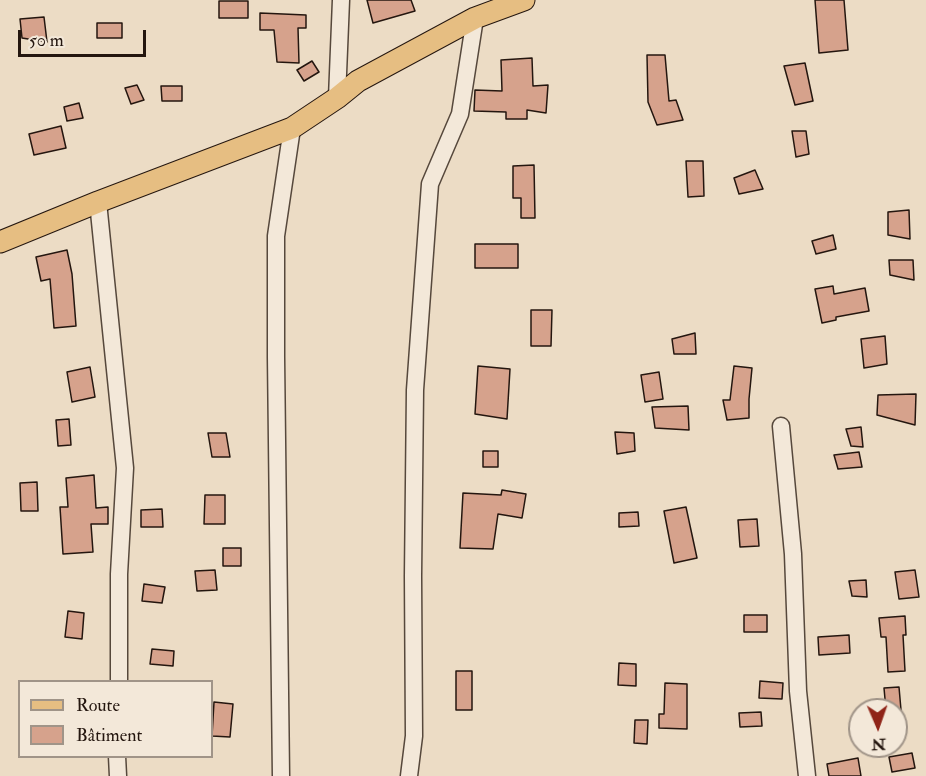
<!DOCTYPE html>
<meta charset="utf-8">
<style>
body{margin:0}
#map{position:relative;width:926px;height:776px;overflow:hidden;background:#ecdcc5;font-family:"IM FELL Double Pica",serif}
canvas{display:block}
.legend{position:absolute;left:18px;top:680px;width:195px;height:78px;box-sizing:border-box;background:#f3e8d9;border:2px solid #a09488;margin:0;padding:8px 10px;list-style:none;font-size:18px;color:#24160f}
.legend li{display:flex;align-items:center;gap:12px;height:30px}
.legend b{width:30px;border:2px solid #a09488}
.north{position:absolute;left:848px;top:698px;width:60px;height:60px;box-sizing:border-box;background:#f3e8d9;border:2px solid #a09488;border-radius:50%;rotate:178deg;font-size:16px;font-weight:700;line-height:24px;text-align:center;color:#24160f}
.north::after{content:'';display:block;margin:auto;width:21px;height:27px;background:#8f2418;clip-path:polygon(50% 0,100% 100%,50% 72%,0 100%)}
.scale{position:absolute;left:18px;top:30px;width:128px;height:27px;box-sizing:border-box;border:3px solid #24160f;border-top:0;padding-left:8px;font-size:18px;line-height:21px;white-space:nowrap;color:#24160f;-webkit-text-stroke:4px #f3e8d9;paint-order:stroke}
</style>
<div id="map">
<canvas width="926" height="776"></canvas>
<ul class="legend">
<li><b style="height:8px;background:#e6be82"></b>Route</li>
<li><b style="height:16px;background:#d6a28c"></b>Bâtiment</li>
</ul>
<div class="north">N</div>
<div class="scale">50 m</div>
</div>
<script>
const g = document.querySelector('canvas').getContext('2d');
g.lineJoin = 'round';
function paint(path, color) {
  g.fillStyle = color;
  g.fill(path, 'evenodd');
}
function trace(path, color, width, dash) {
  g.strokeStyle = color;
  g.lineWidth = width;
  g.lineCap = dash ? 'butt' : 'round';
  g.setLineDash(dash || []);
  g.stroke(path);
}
const building = new Path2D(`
 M367,0H411L415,11L373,23Z
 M815,0H844L848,50L819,53Z
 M219,1H248V18H219Z
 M260,13L306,15V28H298L299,63L277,62L274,30H260Z
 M44,17L47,42L22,38L20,19Z
 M97,23H122V38H97Z
 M647,55H665L669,101L676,100L683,120L657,125L648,102Z
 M532,58L533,86L548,85L546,113L527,110V119H506V112L474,111L475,90L502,91L501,60Z
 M312,61L319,72L304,81L297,70Z
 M805,63L813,101L795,105L784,66Z
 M137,85L144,100L131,104L125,88Z
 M161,86H182V101H162Z
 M79,103L83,118L67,121L64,107Z
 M61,126L66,148L34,155L29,134Z
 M792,131H806L809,154L796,157Z
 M686,161H703L704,196L688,197Z
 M534,165L535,218H521V198H513V166Z
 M755,170L763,189L739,194L734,178Z
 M909,210L910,239L888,235V212Z
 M833,235L836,249L816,254L812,241Z
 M475,244H518V268H475Z
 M67,250L72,274L76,326L54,328L50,279L41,281L36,257Z
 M889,260H913L914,280L890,275Z
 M833,286L834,294L865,288L869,311L836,317V320L822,323L815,289Z
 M531,310H552L551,346H531Z
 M695,333L696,354H674L672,339Z
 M885,336L887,364L864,368L861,339Z
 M478,366L510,369L507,419L475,414Z
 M734,366L752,368L749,399V418L727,420L723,400H730Z
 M90,367L95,397L72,402L67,372Z
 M659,372L663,399L645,402L641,375Z
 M916,394L915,425L877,415L878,395Z
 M688,406L689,430L655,428L652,407Z
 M69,419L71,445L58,446L56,420Z
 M861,427L863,447L851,446L846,429Z
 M615,432L634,433L635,451L617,454Z
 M208,433H226L230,457H212Z
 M483,451H498V467H483Z
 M859,452L862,467L838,469L834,455Z
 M94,475L96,508L108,507V524H91L93,552L63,554L60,507H68L66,478Z
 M37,482L38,511H21L20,483Z
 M502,490L526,494L522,518L498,514L493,549L460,548L463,493L501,495Z
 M205,495H225V524H204Z
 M686,507L697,558L674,563L664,511Z
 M162,509L163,527H141V510Z
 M638,512L639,526L619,527V513Z
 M757,519L759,546L740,547L738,520Z
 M223,548H241V566H223Z
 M215,570L217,590L197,591L195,571Z
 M915,570L919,597L899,599L895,572Z
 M866,580L867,597L852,596L849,581Z
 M144,584L165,587L162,603L142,601Z
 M68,611L84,613L82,639L65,637Z
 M744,615H767V632H744Z
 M905,616L906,635H903L905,671L888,672L886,637H881L879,618Z
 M849,635L850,653L819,655L818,637Z
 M152,649L174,651L173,666L150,664Z
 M619,663L636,664V686L618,685Z
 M456,671H472V710H456Z
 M760,681L783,683L782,699L759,698Z
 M665,683L687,684V729L659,728V714H664Z
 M899,687L901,710H886L884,688Z
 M214,702L233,704L230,737L212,736Z
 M761,712L762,726L740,727L739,713Z
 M635,720H648L647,744L634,743Z
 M912,753L915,768L892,772L889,757Z
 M858,758L861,776H829L827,764Z`);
paint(building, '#d6a28c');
trace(building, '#24160f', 1.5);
const minor = new Path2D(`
 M337,98L341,0
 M98,202L125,468L119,574V682
 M781,426L793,554L798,691L807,776
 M117,756L118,776
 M281,776L276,357V236L292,128
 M409,776L414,736L413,576L415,390L430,184L460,114L475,18`);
const major = new Path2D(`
 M0,242L98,202L292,128L337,98L358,81L475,18L524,0`);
trace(minor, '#56483c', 19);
trace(major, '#24160f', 23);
trace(minor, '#f3e8d9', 16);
trace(major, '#e6be82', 21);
</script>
